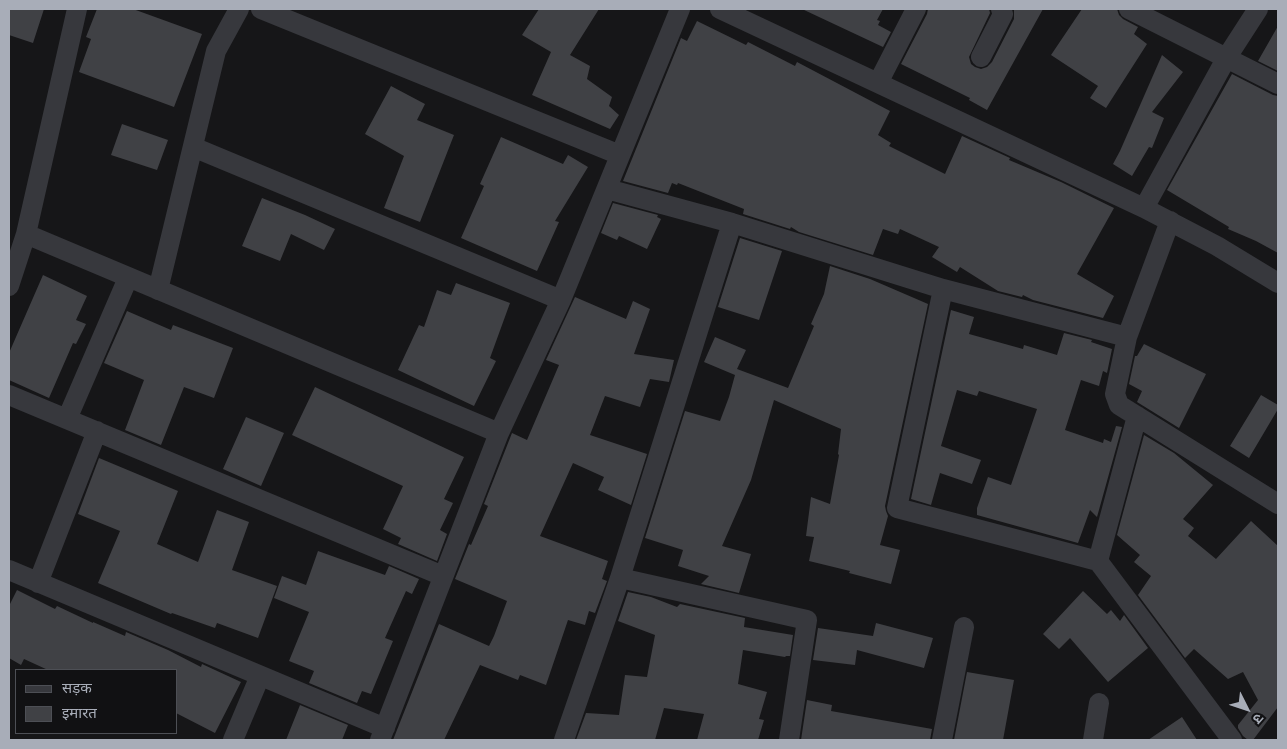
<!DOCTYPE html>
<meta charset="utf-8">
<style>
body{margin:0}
#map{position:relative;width:1287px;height:749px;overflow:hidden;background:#161618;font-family:"PT Sans Narrow","Noto Sans Devanagari",sans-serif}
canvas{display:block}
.frame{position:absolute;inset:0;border:10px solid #a8adb8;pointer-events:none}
.legend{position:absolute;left:15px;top:669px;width:162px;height:65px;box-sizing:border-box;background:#111113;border:1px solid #4d4f55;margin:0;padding:6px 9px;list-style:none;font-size:15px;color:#a8adb8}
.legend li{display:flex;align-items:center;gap:10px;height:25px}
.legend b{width:25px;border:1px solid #4d4f55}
.north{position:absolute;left:1222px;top:684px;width:50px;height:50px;-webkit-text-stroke:4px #111113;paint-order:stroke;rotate:131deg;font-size:14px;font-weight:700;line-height:20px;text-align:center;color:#a8adb8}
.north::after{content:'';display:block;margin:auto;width:18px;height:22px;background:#a8adb8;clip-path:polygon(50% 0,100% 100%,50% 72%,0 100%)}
</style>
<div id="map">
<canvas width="1287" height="749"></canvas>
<div class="frame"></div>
<ul class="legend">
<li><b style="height:6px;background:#37383d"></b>सड़क</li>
<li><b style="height:14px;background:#404145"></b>इमारत</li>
</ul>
<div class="north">उ</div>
</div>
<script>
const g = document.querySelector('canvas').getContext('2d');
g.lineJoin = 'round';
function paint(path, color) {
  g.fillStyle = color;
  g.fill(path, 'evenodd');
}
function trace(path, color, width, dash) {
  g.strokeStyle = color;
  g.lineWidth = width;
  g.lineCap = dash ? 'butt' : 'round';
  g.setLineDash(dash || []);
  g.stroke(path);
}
paint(new Path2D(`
 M9,9H44L33,43L9,35Z
 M97,9H133L202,34L174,107L79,72L91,39L86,37Z
 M539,9H599L570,55L590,66L587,79L612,97L609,106L619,115L610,129L532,95L551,52L522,35Z
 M802,9H883L877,20L880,21L878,25L891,32L883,47Z
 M928,9H989L990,13L969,57L971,64L975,67L981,69L987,67L992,62L1014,19V9H1043L987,110L969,100L970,98L901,64L927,14Z
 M1082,9H1117L1119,15L1123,19L1138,27L1134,34L1147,44L1106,108L1090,98L1098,86L1051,55Z
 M697,21L746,45L748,42L795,66L797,62L890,111L878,135L891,143L889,146L945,174L962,136L1010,158L1009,160L1061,182L1114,208L1077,274L1114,296L1103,318L1033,300L1023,295L1022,297L998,291L960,267L957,272L932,257L939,247L900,229L898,234L883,229L873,255L799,232L791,227L790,229L743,214L744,209L678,183L677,185L672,183L668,193L623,181L681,38L687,41Z
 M1278,26V71L1258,61Z
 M1162,55L1183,72L1152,112L1164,118L1152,148L1149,147L1132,176L1113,164L1120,151Z
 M1232,74L1273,95L1278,96V253L1256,241L1228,229L1229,227L1167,190Z
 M391,86L425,104L417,120L454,135L420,222L384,208L404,156L365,134Z
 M122,124L168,140L157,170L111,155Z
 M501,137L563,164L568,155L588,167L555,221L559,222L537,271L461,238L484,186L480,184Z
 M262,198L305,215L335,229L324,250L291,234L280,261L242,246Z
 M613,203L658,215L657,217L661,219L647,249L619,236L617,240L601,233Z
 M740,238L782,251L759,320L718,307Z
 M830,266L870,279L928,304L885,506L886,511L888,516L880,545L900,550L891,584L849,573L850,571L809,561L814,537L806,536L811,497L830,504L839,455L838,454L841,429L774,400L751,480L722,546L751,554L739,593L701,584L709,576L678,566L683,550L645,538L685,411L720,421L729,397L735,375L704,362L715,337L746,350L737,369L788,388L814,326L811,324L824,294Z
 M43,275L87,296L76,320L86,324L76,344L73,343L49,398L9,380V353Z
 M456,283L510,303L490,358L496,361L474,406L398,370L419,325L424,327L437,290L451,295Z
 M575,297L626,319L633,301L650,309L634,354L674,360L669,382L650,379L640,407L605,396L590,435L647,454L631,505L598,490L604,477L573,463L540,536L608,561L602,579L607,581L595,613L589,611L585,625L568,620L546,685L520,675L518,680L480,665L444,740H393L439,624L489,646L494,636L507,601L455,579L469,544L471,545L488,506L484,504L512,433L527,440L559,365L546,360Z
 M951,310L974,317L969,334L1023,349L1024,345L1057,355L1064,333L1092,340L1091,342L1112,349L1107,373L1103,371L1099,386L1081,380L1065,430L1103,443L1104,439L1111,442L1116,426L1122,427L1097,517L1090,510L1078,543L977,515V508L988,477L1011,485L1037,409L979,391L977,396L957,390L941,446L981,460L972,484L940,473L931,505L911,499Z
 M127,311L171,330L173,325L233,348L214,398L184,387L161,445L125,430L144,380L104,363Z
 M1144,344L1206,374L1179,428L1137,402L1142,391L1129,384L1135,356H1137Z
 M315,387L464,457L444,499L453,503L440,530L447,534L437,561L398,544L401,538L383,529L403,486L292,435Z
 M1261,395L1278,405V409L1249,458L1230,446Z
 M246,417L284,433L261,486L223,469Z
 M1144,435L1174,453L1213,485L1183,519L1194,528L1188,536L1216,559L1251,521L1278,546V707L1253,740H1248L1243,736L1238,728V725L1258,700L1243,672L1228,679L1194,649L1185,658L1138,595L1151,576L1134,562L1140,555L1117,535Z
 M99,458L178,491L157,544L198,562L217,510L249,522L232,570L277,586L258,638L217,623L215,628L172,613L171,614L98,583L120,531L78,514Z
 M318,551L385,575L389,566L419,579L412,594L406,591L385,638L393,641L371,694L362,691L357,703L309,683L314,671L289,661L309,612L274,598L282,576L306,585Z
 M17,590L55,609L57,606L93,623V622L125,636L126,632L168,650L201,667L202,664L241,682L215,733L176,713V670H48L24,659L21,665L9,658V606Z
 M1083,591L1107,614L1111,610L1120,621L1124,615L1148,648L1108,682L1070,638L1059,649L1043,634Z
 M628,592L651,597L677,607L680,604L745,618L744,627L793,635L790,656H786L785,657L743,650L738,684L767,692L759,719L764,720L758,740H697L704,714L664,708L655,740H576L586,713L619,715L625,675L647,677L655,635L618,621Z
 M876,623L933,638L924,668L857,650L855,665L813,660L818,628L873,636Z
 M967,672L1014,680L1003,740H954Z
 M807,700L832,705L831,711L932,729L930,740H801Z
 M300,705L348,725L342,740H286Z
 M1182,717L1197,740H1148Z`), '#404145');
trace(new Path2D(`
 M261,9L620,155
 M720,9L1144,208L1217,246L1278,283
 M1129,9L1278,84
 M981,57L1003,14L1001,9
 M878,83L916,9
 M193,147L561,300
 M607,189L732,223L943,289L1127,337L1115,394L1119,405L1278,504
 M1144,208L1227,57L1258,9
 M26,234L77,9
 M9,286L26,234L499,433
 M943,289L897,508L1098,561
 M158,290L216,51L239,9
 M1127,337L1170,221
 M9,395L443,576
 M1137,416L1098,561L1232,740
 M67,419L128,278
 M9,570L385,728
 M620,578L732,223
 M38,583L97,431
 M233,740L260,676
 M380,740L499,433L561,300L680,9
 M564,740L620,578L807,620L789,740
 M942,740L964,627
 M1093,740L1099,703`), '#37383d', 20);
</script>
